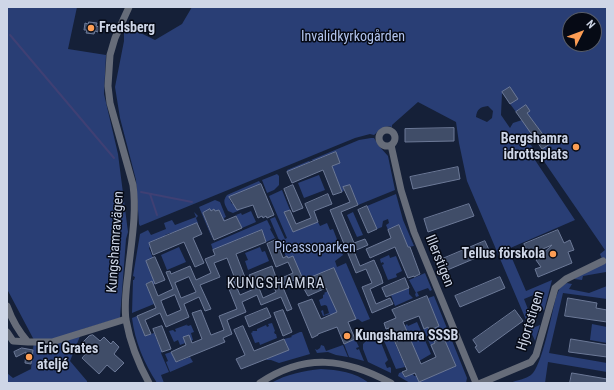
<!DOCTYPE html>
<meta charset="utf-8">
<style>
body{margin:0}
#map{position:relative;width:614px;height:390px;overflow:hidden;background:#152038;font-family:"Roboto Condensed",sans-serif}
canvas{display:block}
.frame{position:absolute;inset:0;border:8px solid #ced6e7;pointer-events:none}
.north{position:absolute;left:562px;top:12px;width:40px;height:40px;box-sizing:border-box;background:#060a15;border:1px solid #565c69;border-radius:50%;rotate:48deg;font-size:11px;font-weight:700;line-height:16px;text-align:center;color:#ced6e7}
.north::after{content:'';display:block;margin:auto;width:14px;height:18px;background:#fc9d54;clip-path:polygon(50% 0,100% 100%,50% 72%,0 100%)}
</style>
<div id="map">
<canvas width="614" height="390"></canvas>
<div class="frame"></div>
<div class="north">N</div>
</div>
<script>
const g = document.querySelector('canvas').getContext('2d');
g.lineJoin = 'round';
function paint(path, color) {
  g.fillStyle = color;
  g.fill(path, 'evenodd');
}
function trace(path, color, width, dash) {
  g.strokeStyle = color;
  g.lineWidth = width;
  g.lineCap = dash ? 'butt' : 'round';
  g.setLineDash(dash || []);
  g.stroke(path);
}
function write(font, color, halo, rows, align = 'center') {
  g.font = font + ' "Roboto Condensed",sans-serif';
  g.lineWidth = 3;
  g.setLineDash([]);
  g.textBaseline = 'middle';
  g.strokeStyle = halo;
  g.fillStyle = color;
  for (const [text, x, y, turn = 0] of rows) {
    g.save();
    g.translate(x, y);
    g.rotate((+turn || 0) * Math.PI / 180);
    g.textAlign = isNaN(turn) ? turn : align;
    if (halo) g.strokeText(text, 0, 0);
    g.fillText(text, 0, 0);
    g.restore();
  }
}
paint(new Path2D(`
 M7,7H77L68,49L106,55L104,94L118,154L128,232L126,239L120,318L83,329L70,361L87,381V383H8L7,382V373L13,378L31,369L34,340L7,289Z
 M192,7H607V275L606,272L583,276L582,280L574,279L603,261L600,254L605,250L541,157L545,154L542,149L550,144L527,113L526,106L516,112L502,93L501,115L510,128L513,123L522,120L534,137L528,141L536,152L535,153V160L575,220L508,249L526,291L552,280L544,311L536,294L524,299L535,327L540,325L535,341L467,181L459,143L456,122L418,102L392,125V127C383,125 380,130 374,135L370,134L355,138L140,226L139,224L136,180L120,118L115,87L124,41V25L155,40L182,24ZM570,20H594V44H570ZM488,106L493,111L492,118L487,122L476,117C477,109 480,107 488,106Z
 M371,138H374L379,146L388,156L395,190L358,205L350,185L342,192L333,169L332,166L340,163L336,152L313,161L312,160L309,161L310,162L287,172V170L359,140Z
 M277,174L279,176V185L274,190L267,193L262,180Z
 M319,175L325,190L304,198L298,183Z
 M259,181L261,184L229,198L232,204L234,203L239,210L249,206L233,213L228,211C225,205 222,201 227,195Z
 M282,190L290,210L284,212L293,232L318,222L320,226L327,223L330,230L333,229L343,255L335,261L337,267L346,263L370,319L362,322L358,319L350,322L356,319L334,268L305,280L287,259L270,219L275,217L285,239L287,238L269,196Z
 M396,194L403,220L414,246L408,247L399,225L388,230L386,225L389,223L388,219L383,221L382,227L377,229L367,206Z
 M215,200L220,202L226,217L224,218L226,223H224L219,210L215,211L214,209L211,211L210,210L203,213L213,240L212,238L199,207Z
 M251,211L256,222L242,228L236,215L241,213L242,215Z
 M194,212L198,216L196,218L198,223L175,232H173L171,234L170,233L165,235V236L149,243L150,247L149,248L153,258L146,261L155,284L153,285L151,281L146,284L154,304L132,313L133,280H134L135,277L133,276L140,234L148,230L151,235L166,229L164,223L172,220L175,225L196,217Z
 M353,212L363,235L357,237L347,215Z
 M267,220L271,228L270,229L275,238L266,242L262,230L239,239H238L236,241H234L231,243L213,250L211,244Z
 M179,247L186,262L167,270L161,255Z
 M260,247L262,252L265,251L269,261L248,270L245,261L248,260L245,253Z
 M389,255L390,258L396,256L402,271L396,274L397,277L388,280L382,265L384,264L383,262L381,263L380,259Z
 M425,273L432,290L430,291L428,288L417,292L419,296L416,297L415,294L416,293L409,280Z
 M567,283L572,284L569,289L589,293L607,286V299L563,293L549,353L607,363V372L548,362L545,383H510C517,380 526,379 531,375C542,367 552,312 556,297L560,287Z
 M409,288V294L413,298L395,306L391,295Z
 M328,291L341,322L348,323L336,328L330,314L323,316L321,311L323,310L324,315L329,313L327,306L325,305L321,306L319,300L323,298V295L325,294L324,293Z
 M434,296L467,378L466,383H410L398,376L399,373L402,372L405,377L413,374L414,376H416L419,382L456,366L443,336L437,339V340L434,341L435,343L431,345L435,356L419,319L424,329L428,327L429,329L432,328L433,329L439,326L428,298Z
 M137,316L145,336L154,333L162,352L161,353L169,372L161,375L164,383H157C144,363 135,342 132,318Z
 M417,322L431,354L414,364L418,358L405,326L407,324L408,326Z
 M272,323L275,331L274,332L275,334H276L277,338L260,345L259,342L255,343L251,333L253,332L252,331H257V329L266,325L267,327L269,326L268,324Z
 M186,324L188,326L191,325L194,332L191,333L193,340L180,345L178,340L174,342L169,331L173,330L175,332L176,331L175,329L186,325L187,326Z
 M592,324L607,327V343L590,340Z
 M300,332H302L310,354L279,363L271,360H267L266,359L289,350L284,339L292,337L291,336Z
 M390,332L404,364L405,367L396,369L382,336Z
 M378,335L388,360L385,363L387,368L390,367L391,368V373L368,362L363,349V344L366,341Z
 M355,339L359,347L356,348L357,350L359,349L364,361L349,357L344,344Z
 M321,345L324,346L326,351L343,345L348,357L336,355L328,352L317,353L315,349L317,350L320,348Z
 M171,352L177,362L190,357L193,362L170,372L166,362L168,361L165,354Z
 M321,369C338,370 355,372 369,383H271C287,374 303,371 321,369Z`), '#293e75');
trace(new Path2D(`
 M10,35L114,158
 M141,192L192,202
 M150,194L157,215`), '#3f4074', 2);
const building = new Path2D(`
 M89,22L97,23L96,26L99,27L98,32L95,31L94,34L86,33L87,30H84L85,23L88,24Z
 M510,87L518,99L510,104L502,92Z
 M526,105L530,111L527,113L550,144L542,149L516,112Z
 M454,128V141L405,142V129Z
 M336,152L340,163L332,166L342,192L333,195L323,170L292,183L287,172Z
 M458,167L460,179L413,189L410,177Z
 M261,184L274,215L267,218L266,216L263,218L262,216L258,218L253,205L237,210L229,197Z
 M293,185L303,208L293,212L284,189Z
 M350,185L358,205L341,212L354,243L365,239L368,245L354,251L360,266L374,260L381,276L383,283L370,289L376,304L390,298L393,304L372,313L362,287L372,283L366,269L356,273L330,210L350,202L343,187Z
 M328,194L332,204L314,211L318,222L293,232L284,212L290,210L296,224L311,218L305,204Z
 M469,204L474,216L428,232L424,219Z
 M367,206L377,229L368,233L358,210Z
 M210,209L211,211L214,209L215,211L219,210L224,221L236,216L242,228L214,240L203,213Z
 M197,223L202,234L193,238L204,263L195,267L184,242L153,255L149,243Z
 M399,225L408,247H410L420,274L414,277V276L408,278L395,247L370,258L366,249L391,238L388,230Z
 M262,230L266,242L236,254L246,280L237,284L227,258L214,263L220,277L200,285L211,309L205,311L199,297L184,304L189,317L166,327L160,313L145,320L151,334L145,336L137,316L156,308L146,284L152,281L158,296L173,289L166,272L170,271L171,274L190,266L196,280L211,273L205,259L215,255L213,250ZM189,277L196,292L181,298L175,283ZM175,295L181,310L167,316L161,301Z
 M558,230L564,243L570,240L574,250L568,252L572,263L538,277L535,269L541,267L536,260L552,245L529,255L524,244Z
 M276,240L283,258L287,256L288,258L293,256L302,277L282,285L292,309L287,311L281,297L261,305L257,295L242,302L246,312L227,320L232,334L223,338L225,342L176,362L171,352L186,345L183,337L189,335L192,343L202,339L192,313L201,310L211,335L224,330L219,316L237,309L227,284L234,281L240,295L254,289L249,275L272,266L277,280L293,273L288,262L276,267L267,244ZM270,278L276,292L263,298L257,283Z
 M485,241L490,252L445,271L440,260Z
 M155,257L165,280L155,284L146,261Z
 M334,268L356,319L348,322L355,339L344,344L337,327L318,334V335L312,338L298,304L312,299L321,319L337,312L326,288L308,296L300,282Z
 M500,277L505,288L460,307L455,296Z
 M405,278L409,288L386,297L382,288Z
 M427,296L439,326L433,329L432,328L429,329L428,327L424,329L419,316L403,322L421,364L436,357L431,345L435,343L434,341L437,340V339L443,336L456,366L419,382L415,373L405,377L402,372L407,370L389,328L386,329L384,323L396,318L392,310Z
 M568,298L597,303L596,308L607,310V322L565,316Z
 M267,308L271,317L249,327L245,317Z
 M283,310L292,332L283,336L274,313Z
 M515,310L523,321L479,353L475,347L477,346L473,340Z
 M162,326L171,349L162,352L153,329Z
 M243,326L254,351L284,339L289,350L241,369L236,359L245,355L234,330Z
 M93,335L100,341L104,337L111,344L113,341L119,347L114,354L124,363L115,372L107,365L99,374L82,358L90,349L83,342L89,336Z
 M571,339L607,345V357L569,352Z
 M22,348L33,350L31,364L25,363L26,352L16,357L14,352Z
 M572,373L607,379V383H570Z`);
paint(building, '#404d68');
trace(building, '#6c7997', 1);
trace(new Path2D(`
 M129,7L115,38L110,55L108,86L110,103L133,185C137,214 131,244 128,274C126,289 124,305 126,320C130,342 138,363 149,383
 M379 138a8 8 0 1 1 16 0a8 8 0 1 1-16 0Z
 M391,145L401,190L414,232L476,383
 M7,306C12,320 18,331 28,342L13,341L7,332
 M28,342H52L126,319
 M260,383C305,353 345,358 391,383
 M481,383L531,362L536,355L555,288L566,279L603,261`), '#666c79', 7);
for (const [x, y, r, color] of [
 [91,28,4,"#fc9d54"],
 [576,147,4,"#fc9d54"],
 [553,254,4,"#fc9d54"],
 [347,336,4,"#fc9d54"],
 [29,357,4,"#fc9d54"]
]) {
  const dot = new Path2D();
  dot.arc(x, y, r, 0, 2 * Math.PI);
  g.fillStyle = color;
  g.fill(dot);
  trace(dot, '#060a15', 1.5);
}
write('bold 14px', '#ced6e7', '#060a15', [
 ["Fredsberg",99,28],
 ["Bergshamra",568,139,"right"],
 ["idrottsplats",568,155,"right"],
 ["Tellus förskola",545,254,"right"],
 ["Kungshamra SSSB",355,336],
 ["Eric Grates",37,349],
 ["ateljé",37,365]
], 'left');
write('14px', '#b1c3ec', '#060a15', [
 ["Invalidkyrkogården",353,37],
 ["Picassoparken",315,248]
]);
write('14px', '#ced6e7', '#060a15', [
 ["Kungshamravägen",116,242,-86],
 ["Illerstigen",439,261,68],
 ["Hjortstigen",531,321,-73]
]);
g.letterSpacing = '1px';
write('15px', '#ced6e7', '#060a15', [
 ["KUNGSHAMRA",276,284]
]);
g.letterSpacing = '0px';
</script>
